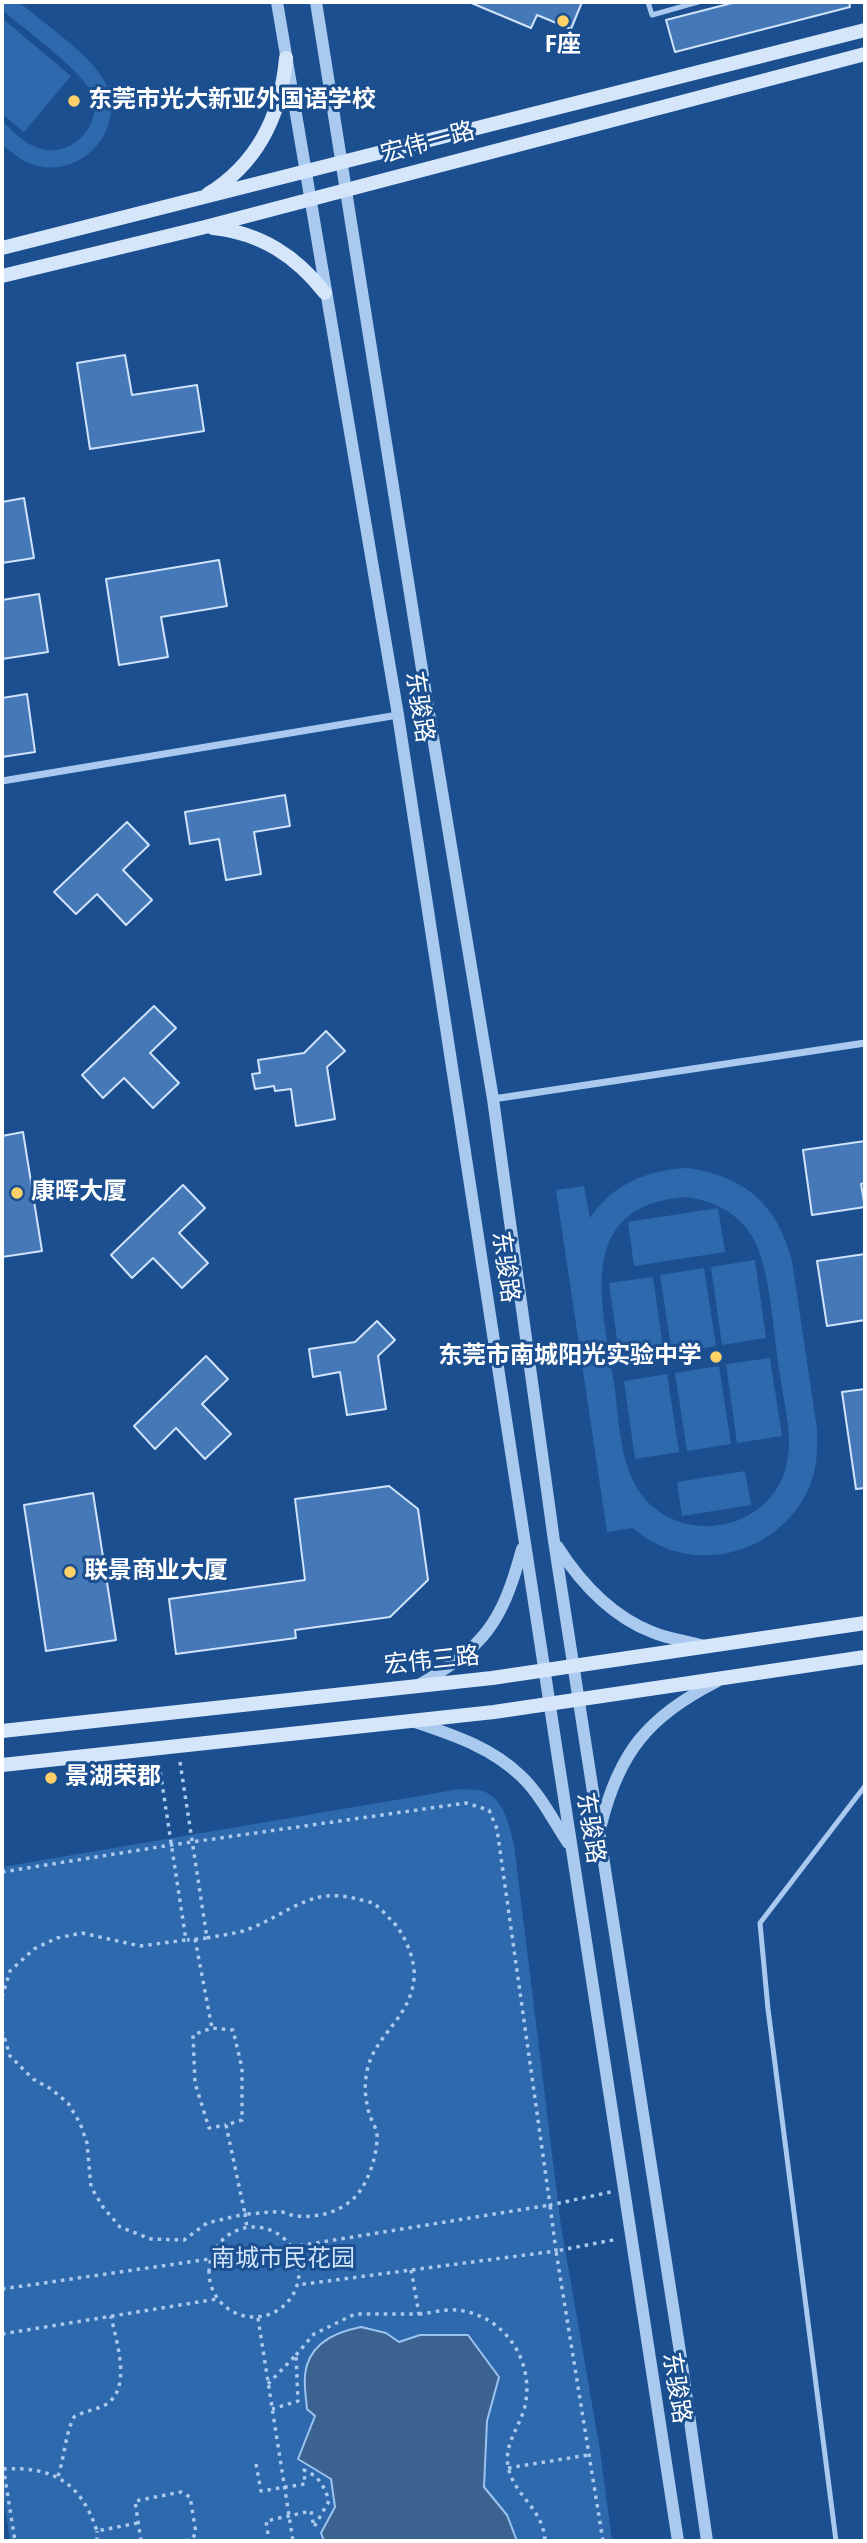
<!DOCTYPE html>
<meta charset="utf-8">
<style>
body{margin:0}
#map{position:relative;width:867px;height:2543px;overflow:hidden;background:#1b4f8f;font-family:"Roboto Condensed",sans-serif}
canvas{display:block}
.frame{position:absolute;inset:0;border:4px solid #fff;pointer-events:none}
</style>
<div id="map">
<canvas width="867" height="2543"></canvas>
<div class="frame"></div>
</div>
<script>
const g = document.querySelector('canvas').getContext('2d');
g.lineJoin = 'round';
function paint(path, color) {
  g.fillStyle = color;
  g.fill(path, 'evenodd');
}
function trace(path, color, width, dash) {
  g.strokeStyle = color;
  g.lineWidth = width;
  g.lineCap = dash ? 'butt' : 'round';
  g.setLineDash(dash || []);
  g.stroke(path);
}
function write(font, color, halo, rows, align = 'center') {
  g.font = font + ' "Roboto Condensed","Noto Sans SC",sans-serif';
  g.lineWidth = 6;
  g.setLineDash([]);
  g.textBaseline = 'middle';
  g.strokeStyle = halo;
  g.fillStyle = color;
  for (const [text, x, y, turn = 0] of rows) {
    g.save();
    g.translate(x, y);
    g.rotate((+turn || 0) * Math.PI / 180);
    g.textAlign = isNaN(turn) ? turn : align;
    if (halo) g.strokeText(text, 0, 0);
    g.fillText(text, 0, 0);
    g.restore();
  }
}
paint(new Path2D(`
 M2,2H19C42,22 92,56 105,82C127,125 86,177 38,166C24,163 13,154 2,144V121C14,132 26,145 41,149C73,157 103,125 92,94C84,72 22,27 2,10Z
 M2,18L71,76L24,132L2,114Z
 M687,1168C745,1176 777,1204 792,1261L817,1429C818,1451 817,1472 807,1492C775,1557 688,1577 633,1528L607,1532L556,1190L584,1186L590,1218C612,1184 648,1170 687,1168ZM686,1197C713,1201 736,1211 752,1236C770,1263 774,1340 780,1375C783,1398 790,1424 789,1448C788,1458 786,1470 782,1479C755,1538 668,1543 636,1486C619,1457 619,1416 614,1383C603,1307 572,1205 686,1197Z
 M718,1208L725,1252L634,1266L628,1222Z
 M755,1260L766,1338L722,1345L711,1267Z
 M704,1268L716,1346L672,1353L660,1275Z
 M653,1277L664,1355L620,1361L609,1283Z
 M770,1358L782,1436L737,1443L726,1364Z
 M719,1366L731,1444L687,1451L675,1373Z
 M667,1374L679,1452L635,1459L624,1381Z
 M745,1471L751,1505L682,1516L677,1482Z
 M460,1789C467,1790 477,1789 483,1791C505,1800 509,1825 514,1845L561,2226L600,2450L612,2541H10L2,2488V1867Z`), '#2e69ad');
const water = new Path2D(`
 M361,2327L386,2333L399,2342L420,2335H468L499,2377L487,2421L484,2487L507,2515L517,2541H324L321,2533L335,2507L331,2479L298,2459L315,2416L307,2409C306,2398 304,2386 305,2375C308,2344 335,2332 361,2327Z`);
paint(water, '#3c6290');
trace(water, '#9cc4f0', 2);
const building = new Path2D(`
 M469,2H582L571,29L537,15L531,28Z
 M736,2H849L850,7L675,52L666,20Z
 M125,355L132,395L197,385L204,431L90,449L77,363Z
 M24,498L34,558L2,563V502Z
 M219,560L227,606L161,617L168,657L119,665L106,579Z
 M39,594L48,652L2,659V600Z
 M27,694L35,752L2,757V698Z
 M285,795L290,826L254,832L261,874L226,880L219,839L190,844L185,812Z
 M127,822L149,845L123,870L152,900L126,925L97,894L76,914L54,892Z
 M154,1006L176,1028L150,1053L179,1083L153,1108L124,1078L103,1098L82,1075Z
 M326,1031L345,1051L327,1067L335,1119L296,1126L291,1089L275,1091L274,1086L255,1089L252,1074L260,1073L258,1060L304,1053Z
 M23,1132L42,1251L2,1257V1136Z
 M865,1141V1183L861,1184L865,1207L812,1215L803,1150Z
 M183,1185L205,1208L179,1233L208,1263L182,1288L153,1258L132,1278L111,1255Z
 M865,1254V1320L827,1326L817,1261Z
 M377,1321L395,1340L378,1356L386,1409L347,1415L340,1372L313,1377L309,1349L355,1342Z
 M206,1356L228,1379L202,1404L231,1434L205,1459L176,1428L155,1449L134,1426Z
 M865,1389V1488L856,1489L842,1392Z
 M389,1486L418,1509L428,1580L390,1617L295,1630L296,1638L176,1654L169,1599L305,1580L295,1499Z
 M93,1493L116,1640L46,1651L24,1505Z`);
paint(building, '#4478b7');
trace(building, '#cfe3fa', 2);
trace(new Path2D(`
 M180,1762L207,1938L187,1940
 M2,1872L171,1845L466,1803L489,1810L497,1829L550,2205L611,2192
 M207,1938C221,1935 236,1934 249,1929C288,1914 311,1886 357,1899C361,1900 368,1901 372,1903C379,1906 386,1915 392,1921C404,1932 416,1961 414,1978C411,2018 374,2035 367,2071C364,2085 365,2098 369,2113C371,2121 378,2129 377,2138C377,2157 367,2187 352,2200C337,2213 316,2218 297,2216C292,2216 287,2213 282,2212C270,2211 257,2214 245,2214L226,2125L242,2120V2068L233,2030L212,2028L193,2035L195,2083L209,2128L226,2125
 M195,1939L212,2028
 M2,1997L10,1971L34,1949L57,1938L82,1933L140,1946L186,1940L159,1764
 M2,2030L10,2056L33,2079L51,2089L68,2103L80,2123L87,2143L91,2187L103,2207L120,2227L151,2239L184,2240L207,2223L245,2214L247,2228
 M209 2272a45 45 0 1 1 90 0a45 45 0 1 1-90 0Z
 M291,2247L550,2205L556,2251L297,2285
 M2,2289L210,2259
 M419,2314C431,2313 445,2309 456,2310C504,2314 535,2361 525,2406C520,2427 504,2443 508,2466C514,2497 543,2507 545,2541
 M258,2318L293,2541
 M2,2334L217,2299
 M296,2355L314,2334L355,2314H419L411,2269
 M268,2384L296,2355L298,2401L272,2409
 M2,2459L15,2541
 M256,2464L261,2491L305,2484L304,2470C319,2476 324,2486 329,2501L314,2527L311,2511L266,2521L269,2541
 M508,2468L588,2455
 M3,2469C54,2466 81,2483 97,2531L138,2523
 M58,2476C65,2456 65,2434 74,2417C84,2411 96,2410 105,2405C133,2389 116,2341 111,2316
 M97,2541V2531
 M141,2541L135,2501L181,2492L190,2497L196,2533L191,2540L182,2541
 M603,2541L556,2251L618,2239`), '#a9c9ee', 3.5, [3.5, 5]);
trace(new Path2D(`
 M648,2L652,15L698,2
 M836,2541L768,2009L760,1923L865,1786`), '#a9c9ee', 5);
trace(new Path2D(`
 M2,781L398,715
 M493,1099L865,1043`), '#a9c9ee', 7);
trace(new Path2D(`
 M277,2L398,715L678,2541
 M316,2L428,707L493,1099L554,1541L682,2365L707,2541
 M557,1546C580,1582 611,1616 652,1632C668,1639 687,1641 704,1646
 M419,1685C485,1646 502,1623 522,1549
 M415,1722C453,1735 491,1747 521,1776C540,1794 553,1820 568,1843
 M601,1825C619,1752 649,1716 716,1682`), '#a9c9ee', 12);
trace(new Path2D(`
 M208,194C258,163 281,115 286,58
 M213,228C261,233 296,256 325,293
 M2,248L865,30
 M2,276L205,227L865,54
 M2,1731L492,1678L865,1623
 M2,1765L494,1712L865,1657`), '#d6e6fa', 14);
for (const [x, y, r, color] of [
 [563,21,7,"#ffd166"],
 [74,101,7,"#ffd166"],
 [17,1193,7,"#ffd166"],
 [716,1357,7,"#ffd166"],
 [70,1572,7,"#ffd166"],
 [51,1778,7,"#ffd166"]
]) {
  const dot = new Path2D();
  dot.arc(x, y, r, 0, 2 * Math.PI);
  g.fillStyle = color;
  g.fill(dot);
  trace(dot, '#1b4f8f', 2.5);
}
write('bold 24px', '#fff', '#1b4f8f', [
 ["F座",563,46,"center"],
 ["东莞市光大新亚外国语学校",88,101],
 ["康晖大厦",31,1193],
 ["东莞市南城阳光实验中学",702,1357,"right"],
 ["联景商业大厦",84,1572],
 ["景湖荣郡",65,1778]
], 'left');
write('24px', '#fff', '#1b4f8f', [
 ["宏伟一路",428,144,-15],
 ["东骏路",418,707,81],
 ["东骏路",504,1267,82],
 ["宏伟三路",432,1662,-6],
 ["东骏路",589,1828,81],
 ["东骏路",675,2388,81]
]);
write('24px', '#cfe3fa', '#1b4f8f', [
 ["南城市民花园",283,2260]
]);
</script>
